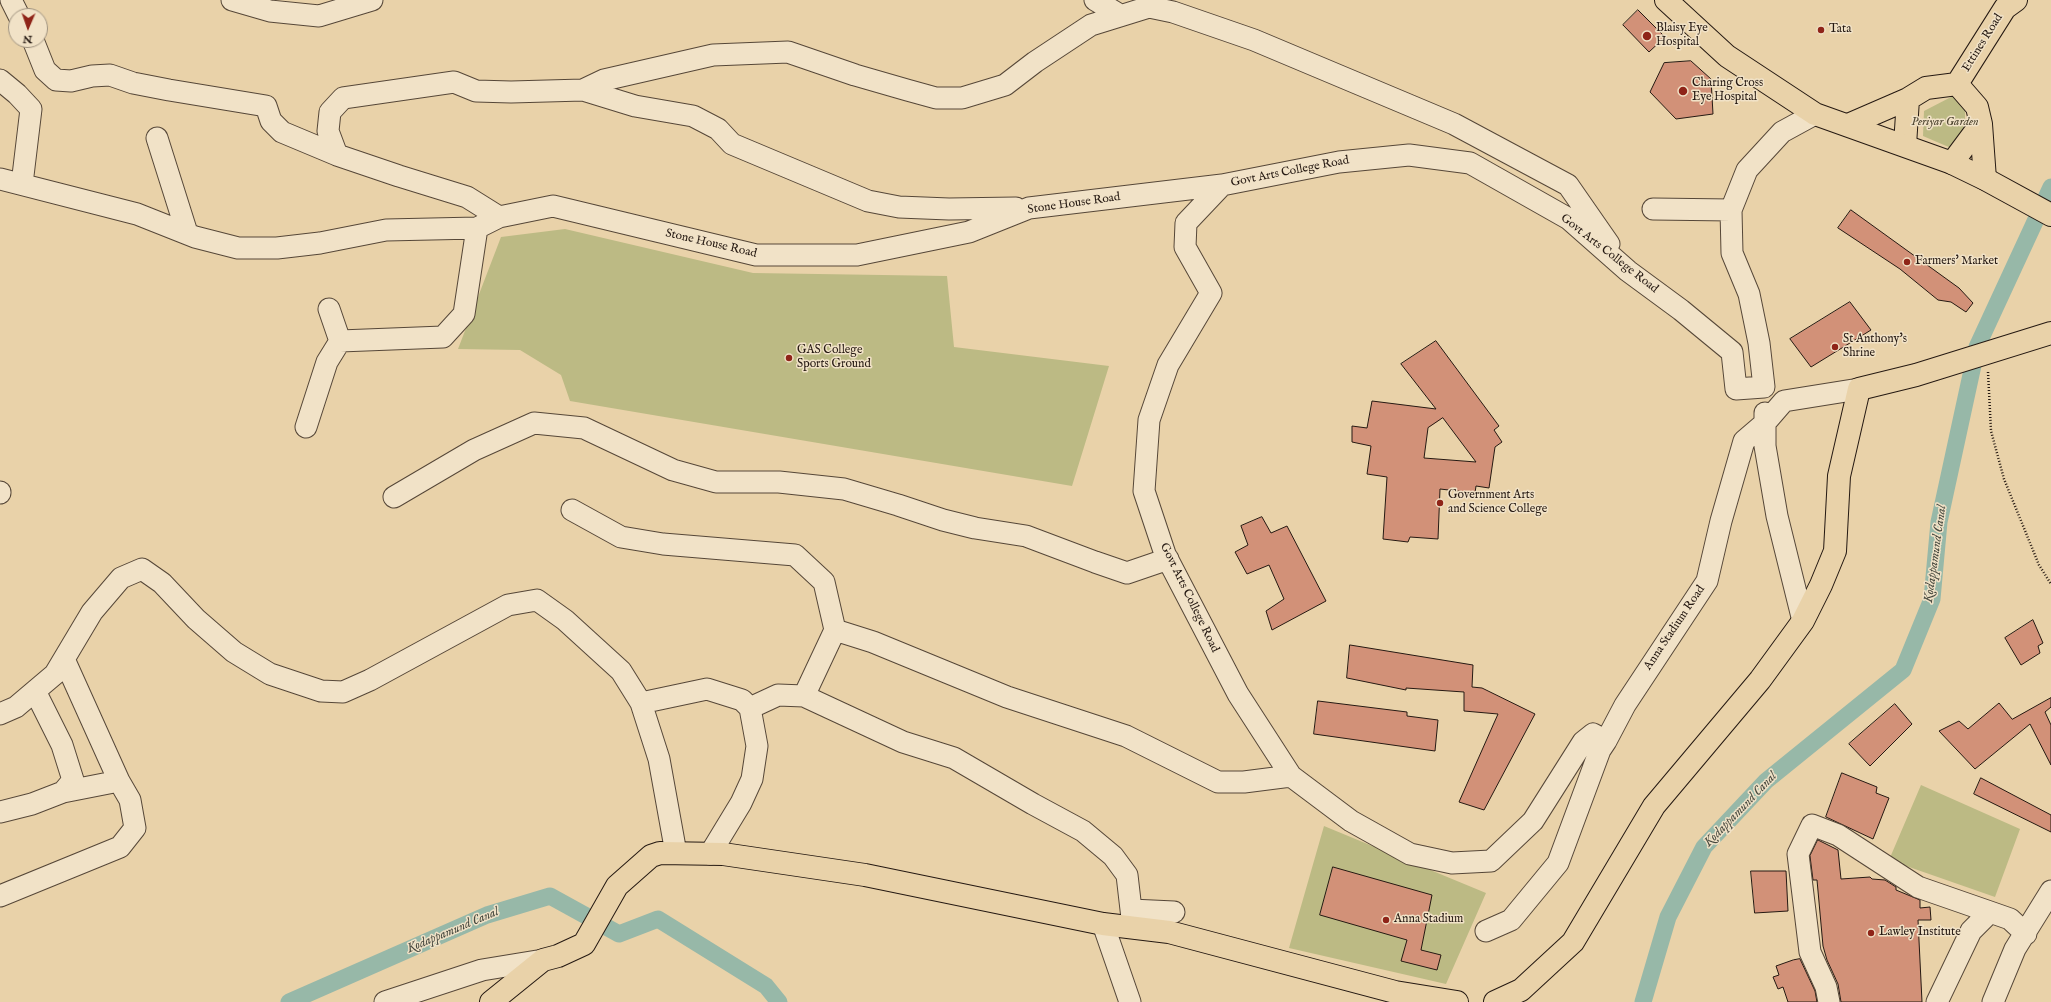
<!DOCTYPE html>
<style>
body{margin:0}
#map{position:relative;width:2051px;height:1002px;overflow:hidden;background:#e9d2a9;font-family:"IM FELL English",serif}
canvas{display:block}
.north{position:absolute;left:8px;top:8px;width:40px;height:40px;box-sizing:border-box;background:#f1e2c7;border:1px solid #9f927f;border-radius:50%;rotate:182deg;font-size:11px;font-weight:700;line-height:16px;text-align:center;color:#251912}
.north::after{content:'';display:block;margin:auto;width:14px;height:18px;background:#8f2418;clip-path:polygon(50% 0,100% 100%,50% 72%,0 100%)}
</style>
<div id="map">
<canvas width="2051" height="1002"></canvas>
<div class="north">N</div>
</div>
<script>
const g = document.querySelector('canvas').getContext('2d');
g.lineJoin = 'round';
function paint(path, color) {
  g.fillStyle = color;
  g.fill(path, 'evenodd');
}
function trace(path, color, width, dash) {
  g.strokeStyle = color;
  g.lineWidth = width;
  g.lineCap = dash ? 'butt' : 'round';
  g.setLineDash(dash || []);
  g.stroke(path);
}
function write(font, color, halo, rows, align = 'center') {
  g.font = font + ' "IM FELL English",serif';
  g.lineWidth = 3;
  g.setLineDash([]);
  g.textBaseline = 'middle';
  g.strokeStyle = halo;
  g.fillStyle = color;
  for (const [text, x, y, turn = 0] of rows) {
    g.save();
    g.translate(x, y);
    g.rotate((+turn || 0) * Math.PI / 180);
    g.textAlign = isNaN(turn) ? turn : align;
    if (halo) g.strokeText(text, 0, 0);
    g.fillText(text, 0, 0);
    g.restore();
  }
}
paint(new Path2D(`
 M1953,96L1965,106V145L1958,151L1923,136L1924,111Z
 M565,229L753,273L947,276L954,347L1109,366L1072,486L570,401L561,375L520,350L458,349L501,237Z
 M1921,785L2020,829L1995,897L1889,860Z
 M1324,826L1486,893L1446,984L1289,948Z`), '#bcba84');
trace(new Path2D(`
 M289,1002L487,915L550,896L619,934L658,919L766,986L779,1002
 M1643,1002L1668,917L1704,847L1766,781L1903,670L1932,599L1939,522L1977,347L2051,187`), '#97b8a8', 17);
const building = new Path2D(`
 M1638,10L1665,37L1649,52L1623,25Z
 M1691,61L1711,79L1713,114L1676,119L1650,92L1664,63Z
 M1851,210L1959,288L1973,303L1966,312L1951,302L1938,300L1900,269L1838,228Z
 M1850,302L1871,330L1811,367L1790,339Z
 M1436,341L1499,426L1494,430L1502,442L1495,447L1489,488L1476,486L1475,493L1440,489L1438,539L1410,537L1408,542L1383,539L1387,477L1367,474L1371,446L1352,442V426L1367,428L1372,401L1436,409L1401,364ZM1443,418L1476,462L1424,458L1428,428Z
 M1262,517L1271,533L1287,526L1326,601L1272,630L1266,611L1284,599L1269,565L1247,574L1235,552L1248,545L1241,526Z
 M2033,620L2043,643L2038,646L2040,653L2021,665L2005,638Z
 M1350,645L1473,665L1472,687L1482,688L1535,714L1484,810L1459,802L1498,714L1464,711V692L1406,688V690L1347,678Z
 M2051,698V707L2045,712L2051,725V765L2030,724L1975,769L1939,731L1959,721L1968,729L1999,703L2012,719Z
 M1318,701L1407,712V716L1438,720L1435,751L1314,734Z
 M1895,704L1912,724L1870,766L1849,744Z
 M1842,773L1877,787L1876,793L1889,798L1873,839L1826,817Z
 M1981,778L2051,815V832L1974,794Z
 M1818,840L1838,850L1841,879L1870,877L1872,879L1885,880L1896,887V890L1920,900V908L1930,907L1931,920H1918L1922,1002H1841L1838,984L1827,960L1823,946L1817,880H1813L1810,856Z
 M1333,867L1432,895L1421,950L1441,955L1437,970L1401,961L1407,940L1320,915Z
 M1751,871H1786L1788,911L1755,913Z
 M1800,959L1815,991L1817,1002H1788L1783,987L1778,989L1773,977L1779,975L1776,966L1793,960Z`);
paint(building, '#d29178');
trace(building, '#251912', 1);
const minor = new Path2D(`
 M11,0L19,16
 M232,0L270,11L319,16L372,0
 M1095,0L1120,15
 M33,40L45,70L56,80L71,81L92,76L110,75L133,83L169,90L266,106L271,121L282,132L337,155
 M0,80L17,94L31,109L22,184
 M583,90L604,80L713,55L788,52L855,75L907,90L936,98H962L1005,85L1035,62L1091,25L1149,7L1173,12L1254,40L1454,124L1568,185L1609,244
 M157,138L187,233
 M0,179L137,214L195,237L238,248H277L320,243L386,230L477,228
 M1653,209L1731,210
 M499,217L467,197L399,176L337,155L328,131L330,112L343,98L454,82L476,91L511,92L583,90L635,106L693,116L718,129L732,144L868,201L899,207L949,209L1016,208
 M329,309L340,341L443,337L464,314L477,228L499,217L553,206L756,255H857L969,232L1029,208L1222,185
 M1765,413V446L1777,516L1803,621
 M306,427L327,362L340,341
 M0,492V493
 M394,497L474,450L534,423L584,428L673,470L716,482H779L844,489L898,505L943,520L975,528L1026,536L1095,562L1127,573L1168,559
 M572,510L621,537L663,544L795,555L824,582L835,630L873,642L1007,697L1126,736L1218,782H1244L1291,776
 M804,696L835,630
 M641,703L707,689L742,700L750,708L757,746L752,779L741,803L710,854
 M750,708L778,695L804,696L903,742L954,758L1033,804L1083,831L1113,856L1127,875L1133,927
 M0,714L16,707L55,674L92,612L121,578L142,569L162,583L196,619L234,652L270,674L321,691L343,692L370,680L508,605L537,600L565,620L621,671L641,703L659,759L676,853
 M1606,741L1625,705L1707,581L1721,521L1744,441L1765,423L1784,401L1859,389
 M63,792L119,781
 M0,812L32,804L63,792L73,780L62,745L35,691
 M0,896L120,847L135,828L130,800L119,781L64,659
 M1131,910L1174,912
 M1103,924L1130,1002
 M1486,931L1511,920L1558,863L1600,750L1606,741L1593,734L1583,742L1533,821L1491,861L1452,863L1410,854L1351,821L1291,776L1238,694L1165,554L1144,491L1149,420L1168,365L1211,293L1185,247L1186,223L1222,185L1339,162L1409,155L1470,163L1569,219L1628,271L1681,310L1732,352L1736,389L1764,387L1759,343L1749,294L1732,253L1731,210L1747,170L1782,132L1815,114
 M385,1002L482,970L543,960
 M1829,1002L1826,987L1810,952L1798,854L1812,825L1838,835L1918,887L1990,912
 M1937,1002L1971,931L1990,912L2010,919L2026,934
 M1993,1002L2015,949L2051,891`);
const major = new Path2D(`
 M1957,84L1977,107L1981,124L1985,179
 M1957,84L2005,8L2016,0
 M1848,125L1908,99L1926,88L1957,84
 M1905,145L1908,99
 M1952,163L1981,124
 M491,1002L543,960L558,956L584,944L617,886L651,856L660,853L723,854L865,875L1103,924L1169,932L1395,992L1457,1002
 M1495,1002L1521,990L1573,942L1654,806L1760,680L1803,621L1821,585L1835,551L1839,476L1859,389L1916,375L2051,333`);
const highway = new Path2D(`
 M1666,0L1727,56L1815,114L1952,163L1985,179L2051,215`);
trace(minor, '#564738', 23);
trace(major, '#251912', 24);
trace(highway, '#251912', 24);
trace(new Path2D(`
 M1988,372L1991,431L2004,479L2039,565L2051,584`), '#251912', 2.5, [1, 2]);
trace(minor, '#f1e2c7', 21);
trace(major, '#e9d2a9', 22);
trace(highway, '#e9d2a9', 22);
for (const [x, y, r, color] of [
 [1821,30,4,"#8f2418"],
 [1647,36,5,"#8f2418"],
 [1683,91,5,"#8f2418"],
 [1907,262,4,"#8f2418"],
 [1835,347,4,"#8f2418"],
 [789,358,4,"#8f2418"],
 [1440,503,4,"#8f2418"],
 [1386,920,4,"#8f2418"],
 [1871,933,4,"#8f2418"]
]) {
  const dot = new Path2D();
  dot.arc(x, y, r, 0, 2 * Math.PI);
  g.fillStyle = color;
  g.fill(dot);
  trace(dot, '#f1e2c7', 1.5);
}
write('12px', '#251912', '#f1e2c7', [
 ["Blaisy Eye",1656,29],
 ["Hospital",1656,43],
 ["Tata",1829,30],
 ["Charing Cross",1692,84],
 ["Eye Hospital",1692,98],
 ["Farmers' Market",1915,262],
 ["St Anthony's",1843,340],
 ["Shrine",1843,354],
 ["GAS College",797,351],
 ["Sports Ground",797,365],
 ["Government Arts",1448,496],
 ["and Science College",1448,510],
 ["Anna Stadium",1394,920],
 ["Lawley Institute",1879,933]
], 'left');
write('12px', '#251912', '#f1e2c7', [
 ["Ettines Road",1983,43,-58],
 ["Govt Arts College Road",1290,172,-11],
 ["Stone House Road",1074,204,-8],
 ["Stone House Road",711,244,13],
 ["Govt Arts College Road",1609,254,38],
 ["Govt Arts College Road",1189,598,64],
 ["Anna Stadium Road",1675,628,-56]
]);
write('italic 12px', '#524934', '#f1e2c7', [
 ["Periyar Garden",1945,123]
]);
write('italic 13px', '#47493f', '#f1e2c7', [
 ["Kodappamund Canal",1936,554,-82],
 ["Kodappamund Canal",1741,810,-46],
 ["Kodappamund Canal",453,931,-23]
]);
</script>
